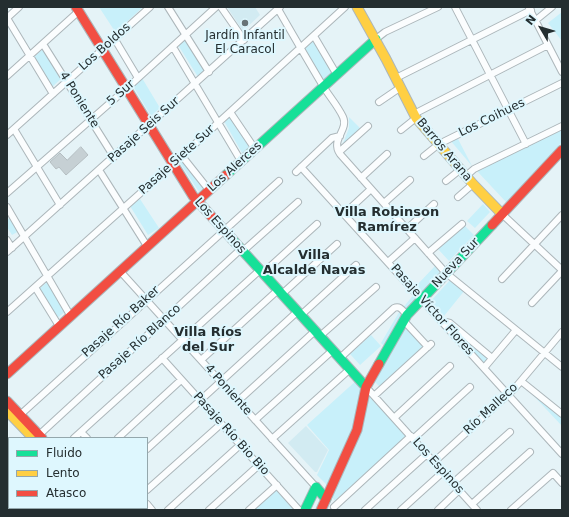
<!DOCTYPE html>
<meta charset="utf-8">
<style>
body{margin:0}
#map{position:relative;width:569px;height:517px;overflow:hidden;background:#e5f3f7;font-family:"DejaVu Sans",sans-serif}
canvas{display:block}
.frame{position:absolute;inset:0;border:8px solid #242e30;pointer-events:none}
.legend{position:absolute;left:8px;top:437px;width:140px;height:72px;box-sizing:border-box;background:#def7fe;border:1px solid #94a7ac;margin:0;padding:5px 7px;list-style:none;font-size:12px;color:#242e30}
.legend li{display:flex;align-items:center;gap:8px;height:20px}
.legend b{width:20px;border:1px solid #94a7ac}
.north{position:absolute;left:521px;top:8px;width:40px;height:40px;-webkit-text-stroke:3px #def7fe;paint-order:stroke;rotate:308deg;font-size:11px;font-weight:700;line-height:16px;text-align:center;color:#242e30}
.north::after{content:'';display:block;margin:auto;width:14px;height:18px;background:#242e30;clip-path:polygon(50% 0,100% 100%,50% 72%,0 100%)}
</style>
<div id="map">
<canvas width="569" height="517"></canvas>
<div class="frame"></div>
<ul class="legend">
<li><b style="height:5px;background:#16e098"></b>Fluido</li>
<li><b style="height:5px;background:#ffcf43"></b>Lento</li>
<li><b style="height:5px;background:#f24e42"></b>Atasco</li>
</ul>
<div class="north">N</div>
</div>
<script>
const g = document.querySelector('canvas').getContext('2d');
g.lineJoin = 'round';
function paint(path, color) {
  g.fillStyle = color;
  g.fill(path, 'evenodd');
}
function trace(path, color, width, dash) {
  g.strokeStyle = color;
  g.lineWidth = width;
  g.lineCap = dash ? 'butt' : 'round';
  g.setLineDash(dash || []);
  g.stroke(path);
}
function write(font, color, halo, rows, align = 'center') {
  g.font = font + ' "DejaVu Sans",sans-serif';
  g.lineWidth = 4;
  g.setLineDash([]);
  g.textBaseline = 'middle';
  g.strokeStyle = halo;
  g.fillStyle = color;
  for (const [text, x, y, turn = 0] of rows) {
    g.save();
    g.translate(x, y);
    g.rotate((+turn || 0) * Math.PI / 180);
    g.textAlign = isNaN(turn) ? turn : align;
    if (halo) g.strokeText(text, 0, 0);
    g.fillText(text, 0, 0);
    g.restore();
  }
}
paint(new Path2D(`
 M227,7H255L260,15L243,31Z
 M306,426L328,450L317,472H315L288,443Z`), '#d2ebf2');
paint(new Path2D(`
 M99,7H143L118,30H114Z
 M562,12V41L548,23Z
 M313,39L333,72L323,82L303,49Z
 M185,40L205,70L198,77L178,45Z
 M44,48L62,78L52,87L34,57Z
 M142,78L160,108L151,116L133,86Z
 M234,112L254,143L242,153L224,121Z
 M349,117L360,128L342,146L349,128Z
 M562,128V142L506,202L477,171Z
 M457,137L472,166L450,140Z
 M186,156L207,184L199,192L180,163Z
 M140,199L159,228L148,235L130,206Z
 M483,204L490,212L475,228L467,221Z
 M11,217L19,231L12,235L7,227V220Z
 M464,225L474,235L449,261L438,249Z
 M435,266L440,272L401,317L384,346L381,343L398,314L419,288L417,285Z
 M451,279L465,290L444,316L430,302Z
 M47,282L66,311L56,319L38,290Z
 M449,325L488,357V360L485,363L482,364Z
 M405,327L424,347L381,388L375,382Z
 M371,335L381,346L360,365L350,354Z
 M358,379L363,386L354,430L328,486L317,475L329,450L307,425Z
 M531,393L562,418V426Z
 M369,396L406,436L335,501L332,497Z
 M276,490L294,510H254Z`), '#c8f0fa');
const building = new Path2D(`
 M81,147L88,155L66,175L59,167L56,169L50,162L60,153L67,160Z`);
paint(building, '#c6d0d4');
trace(building, '#b4bdc1', 1);
const street = new Path2D(`
 M168,7L209,72
 M221,7L244,40
 M455,7L526,144
 M529,8L562,72
 M278,9C293,35 308,61 323,86C329,96 338,106 343,117C349,130 330,140 340,154L446,273L562,367
 M7,18L53,94
 M7,18L19,7
 M536,20L552,7
 M314,36L337,75
 M114,38L138,78
 M376,39L385,32L438,7
 M43,44L114,157
 M173,47L241,161
 M7,76L79,11
 M396,78L531,10
 M379,102L401,87
 M230,112L255,149
 M414,114L548,45
 M14,129L60,205
 M401,130L416,118
 M7,135L150,7
 M339,152L368,126
 M182,156L209,190
 M424,156L439,144L562,83
 M301,167L562,454
 M99,170L147,246
 M296,172L332,138L340,136
 M466,176L474,169L562,126
 M361,178L387,154
 M446,181L461,169
 M7,193L126,89L216,7
 M458,197L473,184
 M384,203L410,180
 M7,207L70,315
 M344,214L371,189
 M502,214L562,270
 M407,229L434,204
 M7,240L12,248
 M243,251L298,202
 M7,252L280,7
 M428,253L462,224
 M388,262L415,238
 M120,271L316,487
 M263,273L317,224
 M502,279L562,215
 M35,287L59,326
 M282,294L337,244
 M532,303L562,271
 M7,312L173,164L345,7
 M301,315L356,265
 M404,321L428,347
 M443,322H446L450,323L492,358
 M320,336L376,287
 M162,358L299,510
 M340,358L394,308C400,305 403,311 407,315
 M201,360L278,290
 M484,368L516,330
 M521,381L562,414
 M366,387L477,510
 M374,396L431,344
 M238,401L315,331
 M20,415L279,181
 M394,418L450,366
 M255,420L333,350
 M81,432L87,438
 M39,435L241,249
 M74,438L260,270
 M118,438L181,380
 M272,439L350,369
 M413,439L470,387
 M147,449L298,311
 M434,462L515,388L562,332
 M453,483L510,432
 M147,490L221,424
 M147,504L152,510
 M472,504L530,452
 M334,507L411,436
 M39,509L41,508
 M81,510L83,508
 M168,510L240,445
 M209,510L259,465
 M249,510L277,485
 M365,510L427,454
 M401,510L443,472
 M438,510L459,490
 M511,510L553,473L562,483`);
const fast = new Path2D(`
 M226,175L376,39
 M232,239L366,387
 M379,364L407,315L492,225
 M305,510L316,487L326,499`);
const slow = new Path2D(`
 M357,7L386,59L416,118L473,184L502,214
 M7,411L33,438
 M100,508L102,510
 M110,508L112,510`);
const jam = new Path2D(`
 M76,7L193,196L232,239
 M492,225L562,150
 M7,374L226,175
 M7,401L42,438
 M321,510L357,430L366,387L379,364`);
trace(street, '#acb6ba', 8);
trace(fast, '#acb6ba', 11);
trace(slow, '#acb6ba', 11);
trace(jam, '#acb6ba', 11);
trace(street, '#fbfdfe', 6);
trace(fast, '#16e098', 9);
trace(slow, '#ffcf43', 9);
trace(jam, '#f24e42', 9);
for (const [x, y, r, color] of [
 [245,23,4,"#687376"]
]) {
  const dot = new Path2D();
  dot.arc(x, y, r, 0, 2 * Math.PI);
  g.fillStyle = color;
  g.fill(dot);
  trace(dot, '#def7fe', 1.5);
}
write('12px', '#242e30', '#def7fe', [
 ["Jardín Infantil",245,36],
 ["El Caracol",245,50]
]);
write('12px', '#242e30', '#def7fe', [
 ["Los Boldos",105,47,-42],
 ["5 Sur",121,93,-41],
 ["4 Poniente",79,100,58],
 ["Los Coihues",492,118,-26],
 ["Pasaje Seis Sur",144,130,-42],
 ["Barros Arana",444,150,50],
 ["Pasaje Siete Sur",177,160,-42],
 ["Los Alerces",235,167,-42],
 ["Los Espinos",220,226,48],
 ["Nueva Sur",456,263,-47],
 ["Pasaje Víctor Flores",432,310,48],
 ["Pasaje Río Baker",121,322,-42],
 ["Pasaje Río Blanco",140,342,-42],
 ["4 Poniente",228,390,48],
 ["Río Malleco",491,409,-43],
 ["Pasaje Río Bio Bio",231,434,48],
 ["Los Espinos",438,466,48]
]);
write('bold 13px', '#242e30', '#def7fe', [
 ["Villa Robinson",387,213],
 ["Ramírez",387,228],
 ["Villa",314,256],
 ["Alcalde Navas",314,271],
 ["Villa Ríos",208,333],
 ["del Sur",208,348]
]);
</script>
